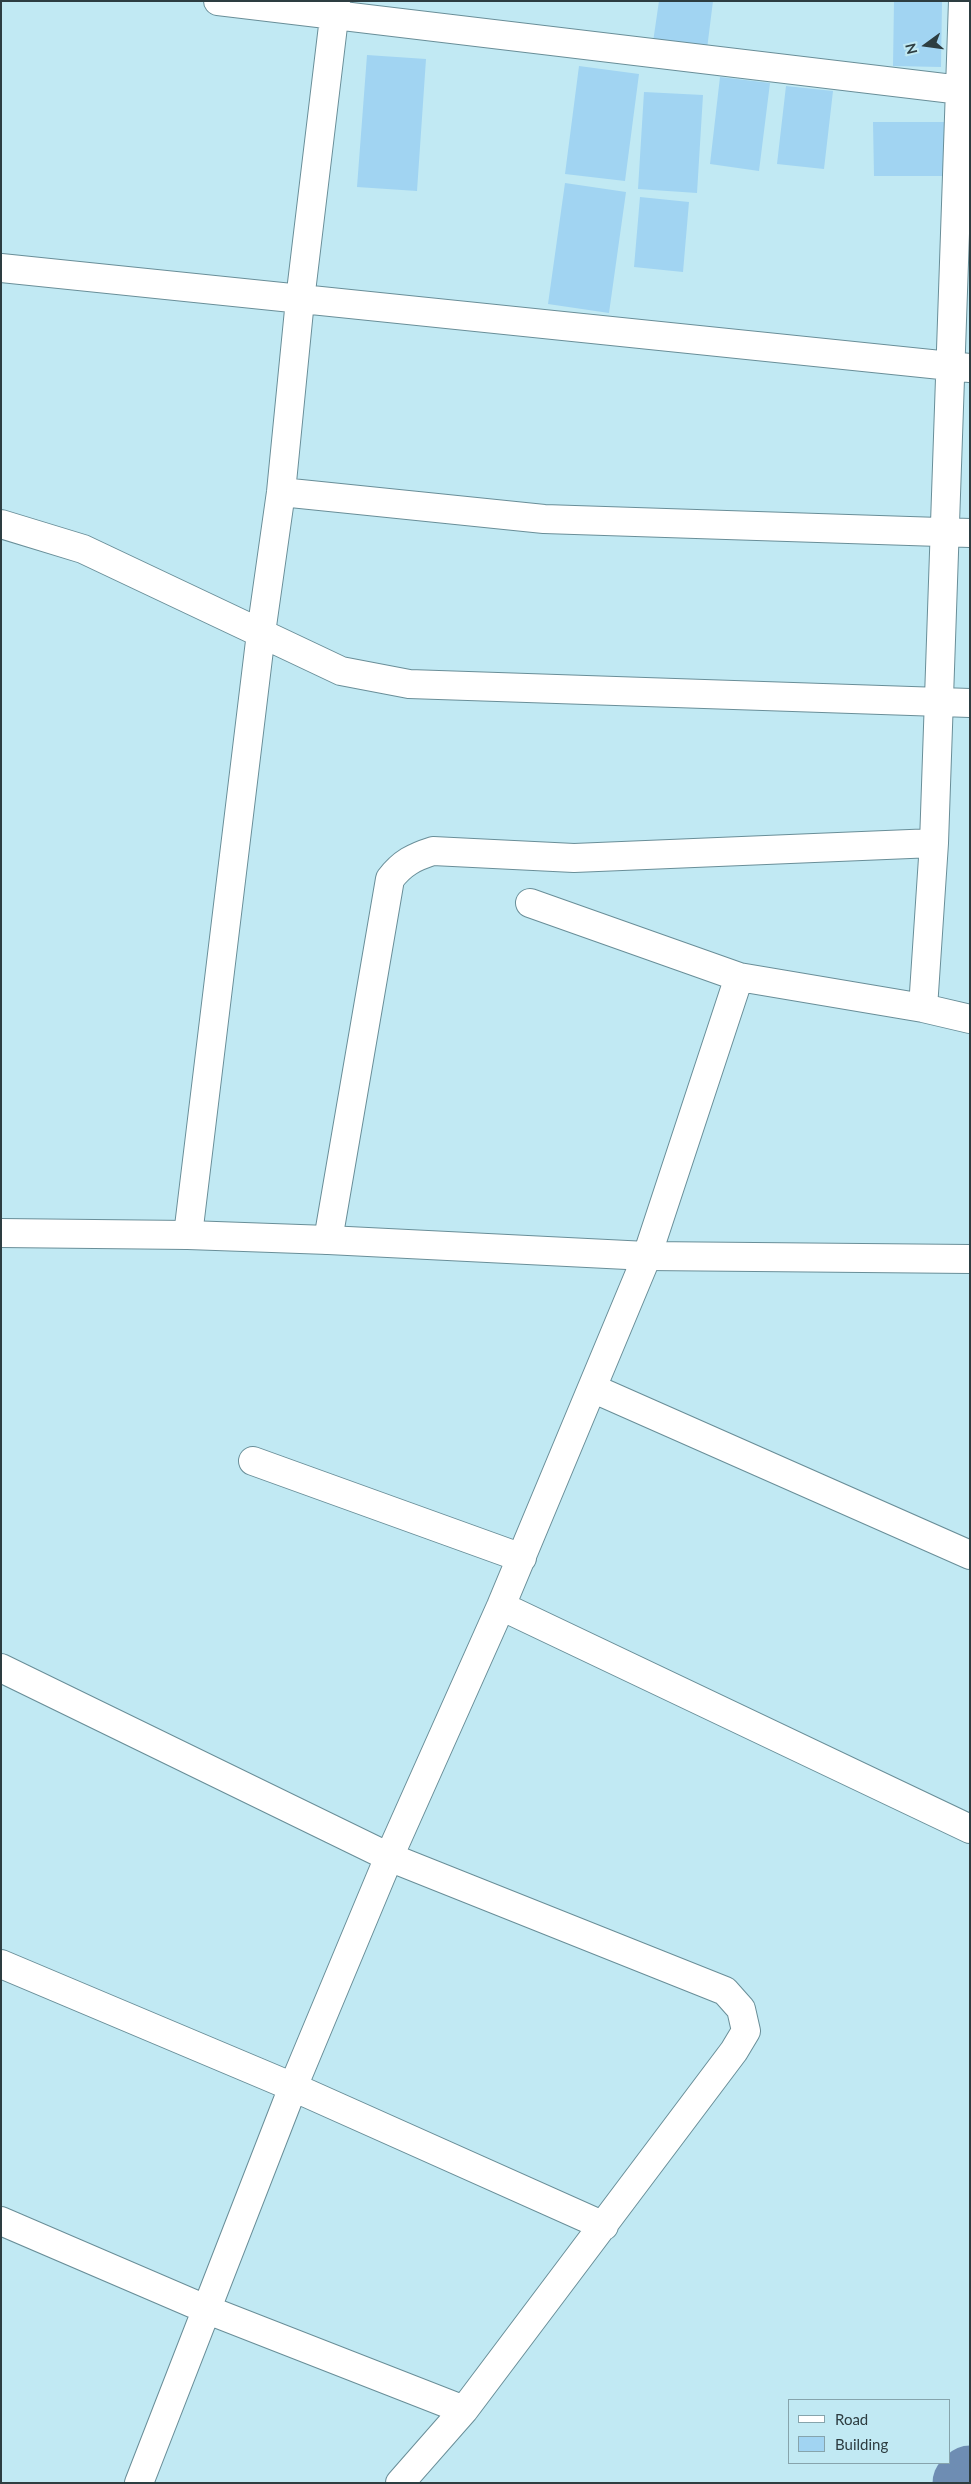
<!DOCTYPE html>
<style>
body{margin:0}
#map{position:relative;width:971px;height:2484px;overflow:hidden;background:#c1e9f3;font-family:Lato,sans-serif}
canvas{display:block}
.frame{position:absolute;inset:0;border:2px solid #2d3d41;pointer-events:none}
.legend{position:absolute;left:788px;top:2399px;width:162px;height:65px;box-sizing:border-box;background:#c1e9f3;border:1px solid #86a4ac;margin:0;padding:6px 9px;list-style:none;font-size:15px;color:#2d3d41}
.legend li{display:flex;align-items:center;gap:10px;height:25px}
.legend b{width:25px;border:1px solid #86a4ac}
.north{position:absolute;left:901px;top:20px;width:50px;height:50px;-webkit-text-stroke:4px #c1e9f3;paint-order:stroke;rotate:256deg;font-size:14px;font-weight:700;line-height:20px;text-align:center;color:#2d3d41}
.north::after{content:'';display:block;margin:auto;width:18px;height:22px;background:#2d3d41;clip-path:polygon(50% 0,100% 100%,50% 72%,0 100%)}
</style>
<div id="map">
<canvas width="971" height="2484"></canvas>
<div class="frame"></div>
<ul class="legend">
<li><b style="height:6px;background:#fff"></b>Road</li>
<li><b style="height:14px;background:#a1d4f2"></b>Building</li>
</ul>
<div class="north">N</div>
</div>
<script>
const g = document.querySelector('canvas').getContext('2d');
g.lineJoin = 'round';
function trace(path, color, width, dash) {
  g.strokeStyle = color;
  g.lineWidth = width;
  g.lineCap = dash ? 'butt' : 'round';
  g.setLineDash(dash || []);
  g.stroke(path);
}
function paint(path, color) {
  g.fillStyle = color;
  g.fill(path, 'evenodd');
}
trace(new Path2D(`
 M965,2483L970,2478`), '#6e8db3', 65);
paint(new Path2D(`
 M659,1H713L707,49L653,42Z
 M894,1H942L941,67L893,66Z
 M367,55L426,59L417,191L357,187Z
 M579,66L639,74L625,181L565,174Z
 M720,77L770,83L759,171L710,164Z
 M786,86L833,91L824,169L777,164Z
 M644,92L703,95L697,193L638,189Z
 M873,122H944V176H874Z
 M565,183L626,192L609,313L548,304Z
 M640,197L689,202L683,272L634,267Z`), '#a1d4f2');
const minor = new Path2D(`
 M218,1L961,90
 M1,268L970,368
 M281,492L544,519L970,533
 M1,524L83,549L341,671L409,684L970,703
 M530,903L739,977L923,1008L970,1019
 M923,1008L934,843L963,1
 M188,1235L261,633L281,492L300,300L336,1
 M328,1240L390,879C402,863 414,857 433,851L574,858L934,843
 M592,1388L970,1555
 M253,1461L522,1558
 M501,1606L970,1829
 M1,1668L389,1857L725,1991L741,2009L746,2031L734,2051L464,2410L400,2483
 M1,1964L293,2087L604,2226
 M1,2221L208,2310L464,2410
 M139,2483L293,2087L389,1857L501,1606L647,1256L739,977`);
const major = new Path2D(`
 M1,1233L188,1235L328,1240L647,1256L970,1259`);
trace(minor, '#698e98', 30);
trace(major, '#698e98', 30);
trace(minor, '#fff', 28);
trace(major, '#fff', 28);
</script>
